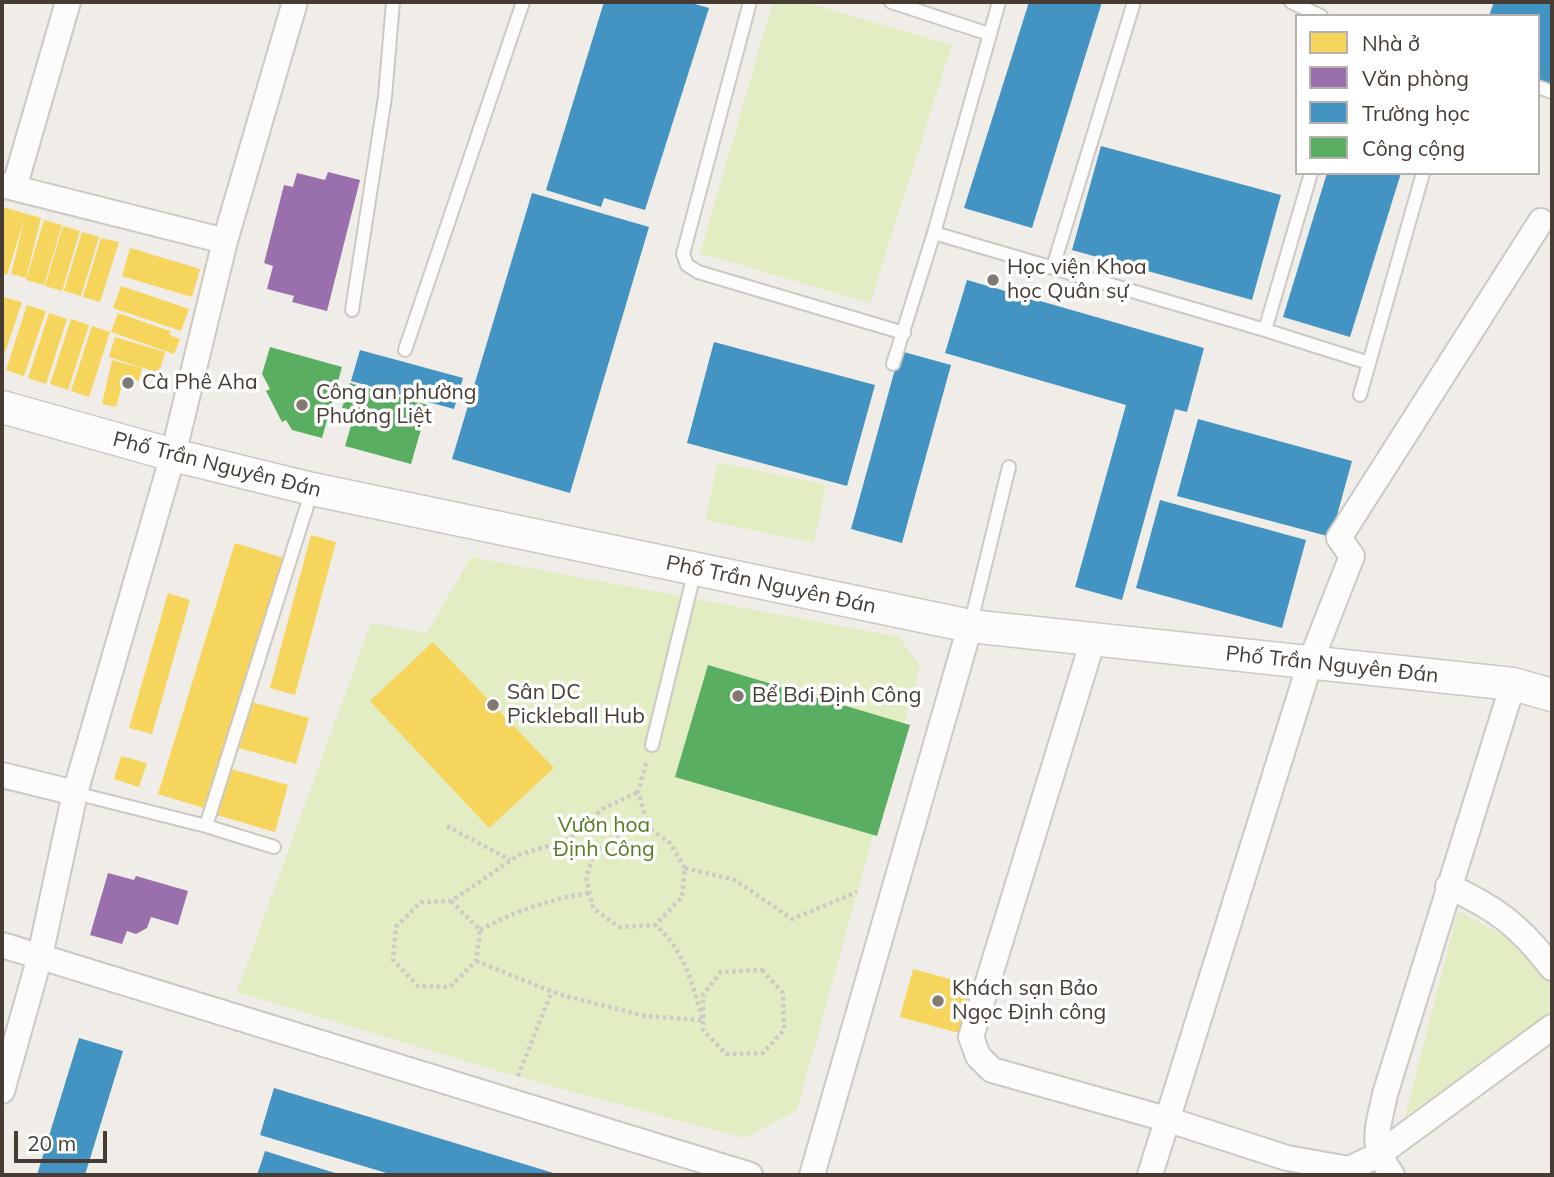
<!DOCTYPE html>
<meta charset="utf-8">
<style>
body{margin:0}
#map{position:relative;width:1554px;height:1177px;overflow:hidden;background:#f0ece7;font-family:Mulish,sans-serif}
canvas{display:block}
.frame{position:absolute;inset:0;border:4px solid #463c33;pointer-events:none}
.legend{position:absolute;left:1295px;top:14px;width:245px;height:161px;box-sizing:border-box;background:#fff;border:2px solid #b5b1ad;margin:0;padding:9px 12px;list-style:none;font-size:21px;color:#463c33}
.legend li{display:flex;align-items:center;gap:14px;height:35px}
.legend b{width:35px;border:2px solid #b5b1ad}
.scale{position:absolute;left:14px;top:1131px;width:93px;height:32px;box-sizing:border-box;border:4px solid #463c33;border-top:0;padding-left:9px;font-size:21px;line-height:24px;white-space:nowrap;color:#463c33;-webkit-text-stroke:5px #fff;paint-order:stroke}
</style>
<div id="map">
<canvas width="1554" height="1177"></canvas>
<div class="frame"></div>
<ul class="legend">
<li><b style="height:19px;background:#f6d55c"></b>Nhà ở</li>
<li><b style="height:19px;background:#9970ab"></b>Văn phòng</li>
<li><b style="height:19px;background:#4393c3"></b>Trường học</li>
<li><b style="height:19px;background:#5aae61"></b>Công cộng</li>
</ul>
<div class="scale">20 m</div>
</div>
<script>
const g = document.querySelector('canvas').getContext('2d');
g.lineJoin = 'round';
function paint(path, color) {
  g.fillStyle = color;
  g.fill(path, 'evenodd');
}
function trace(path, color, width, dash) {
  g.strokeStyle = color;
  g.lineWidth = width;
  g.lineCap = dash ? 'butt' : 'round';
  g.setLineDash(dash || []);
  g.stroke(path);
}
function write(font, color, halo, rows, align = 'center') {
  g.font = font + ' Mulish,sans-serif';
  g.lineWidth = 7;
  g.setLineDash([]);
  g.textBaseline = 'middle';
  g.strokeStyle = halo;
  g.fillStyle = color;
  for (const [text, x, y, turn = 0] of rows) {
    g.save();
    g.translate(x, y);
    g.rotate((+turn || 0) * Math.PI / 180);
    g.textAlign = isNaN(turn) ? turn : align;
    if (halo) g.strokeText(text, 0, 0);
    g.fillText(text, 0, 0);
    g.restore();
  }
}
paint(new Path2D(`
 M773,2H804L952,45L870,303L700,253Z
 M718,462L826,485L814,543L705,520Z
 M471,557L899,637L920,666L797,1110L744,1138L518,1077L237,992L371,623L427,633Z
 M1458,911L1526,947L1552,982V1014L1405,1116Z`), '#e3edc4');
paint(new Path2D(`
 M6,208L41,218L26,278L11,274L25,217L7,275L2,273V209Z
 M44,220L62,225L44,285L26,280Z
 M63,226L80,231L62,291L45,286Z
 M82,232L99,237L81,296L64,291Z
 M101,238L119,242L100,302L83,297Z
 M130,248L200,269L192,297L122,276Z
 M121,286L189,309L181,331L113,308Z
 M3,297L22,302L2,361V301Z
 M27,305L46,311L24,376L6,370Z
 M49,313L67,319L46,384L28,378Z
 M118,313L170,331V335L180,339L174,354L111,332Z
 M71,319L89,325L68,390L50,384Z
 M92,326L110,332L89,397L71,391Z
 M115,337L165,352L159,373L109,357Z
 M112,360L142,368L139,381L124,377L116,407L102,404Z
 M311,535L336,542L295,695L270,688Z
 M235,543L284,558L207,809L158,794Z
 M168,593L190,600L152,734L129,728Z
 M433,642L554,768L489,828L370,701Z
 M252,702L309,718L296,764L239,748Z
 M121,756L147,763L139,787L114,779Z
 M231,769L288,785L275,832L217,815Z
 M913,969L976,986L963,1034L900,1017Z`), '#f6d55c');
paint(new Path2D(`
 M328,172L360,180L327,311L292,302L294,296L267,289L273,266L264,263L284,185L293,187L297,173L325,180Z
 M108,873L134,880L136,876L188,891L178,925L151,917L147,928L136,934L127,931L122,944L90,935Z`), '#9970ab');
paint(new Path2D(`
 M604,2H688L709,8L645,210L604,198L601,207L546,190Z
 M1029,2H1102L1032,228L964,208Z
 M1494,2H1552V85L1538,80V16H1489Z
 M1101,146L1281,195L1252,300L1072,250Z
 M1327,173H1401L1350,337L1283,317Z
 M532,193L649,227L570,493L452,459Z
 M967,280L1204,348L1187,412L1175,409L1122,600L1075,587L1126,405L945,353Z
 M714,342L875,385L847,486L687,443Z
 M360,350L463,378L454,409L351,381Z
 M900,351L951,365L902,543L851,529Z
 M1198,419L1352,461L1331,537L1177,496Z
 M1160,500L1306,540L1282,628L1136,588Z
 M79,1038L123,1051L85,1175H37Z
 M274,1088L560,1175H393L260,1135Z
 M265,1151L335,1173L334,1175H257Z`), '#4393c3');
paint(new Path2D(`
 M270,347L342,367L322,438L292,430L286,420L282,422L266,391L270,389L262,374Z
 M350,383L428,405L411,464L345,446L355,412L342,408Z
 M708,665L910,725L877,836L675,777Z`), '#5aae61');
const service = new Path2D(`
 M750,2L683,254L687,265L698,272L904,333
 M891,2L989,34
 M1291,2L1321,16
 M1538,87L1552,92
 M934,233L1265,330L1369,363
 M1053,267L1134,2
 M352,310L385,97L393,2
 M1265,330L1311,173
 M405,350L523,2
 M893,364L934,233L999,2
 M1360,395L1423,173
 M970,626L1009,467
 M652,745L695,570
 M75,793L206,826L274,847
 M206,826L312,490`);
const minor = new Path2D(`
 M2,185L225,241
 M14,188L68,2
 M1093,640L971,1037L978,1056L992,1070L1166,1119L1287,1158L1349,1169L1378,1155L1552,1027
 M2,775L75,793
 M1448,886C1496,908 1520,926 1552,968
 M2,945L750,1175
 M2,1091L40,956L75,793L173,455L225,241L295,2
 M812,1175L970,626
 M1150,1175L1310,663L1352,556L1339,538L1541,221
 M1392,1175C1369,1143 1378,1130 1385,1094L1513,684`);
const tertiary = new Path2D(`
 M2,407L173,455L312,489L970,626L1513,684L1552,695`);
trace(service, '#ccc8c3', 16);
trace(minor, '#ccc8c3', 28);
trace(tertiary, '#ccc8c3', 35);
trace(new Path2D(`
 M646,763L638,792L649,828L670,843L685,868L682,897L655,925L619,927L593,908L586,877L594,854L618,834L649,828
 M447,826L510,860
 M685,868L735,880L792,919L857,892
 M451,901L480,930L476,961L450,987L418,986L393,960L396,927L421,902L451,901L519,855L570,839L602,809L638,792
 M480,930C516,911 549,899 590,893
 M476,961L558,994L645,1016L703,1020C692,984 685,950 655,925
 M762,970L783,993L784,1030L763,1053L726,1054L703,1030V995L721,972Z
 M518,1076L552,991`), '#cecac5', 4.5, [3.5, 3.5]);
trace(service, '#fdfcfb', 12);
trace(minor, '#fdfcfb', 24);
trace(tertiary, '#fdfcfb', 32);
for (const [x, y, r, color] of [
 [993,280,7,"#827a72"],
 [128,383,7,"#827a72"],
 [302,405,7,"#827a72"],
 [738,696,7,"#827a72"],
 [493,705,7,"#827a72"],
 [938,1001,7,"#827a72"]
]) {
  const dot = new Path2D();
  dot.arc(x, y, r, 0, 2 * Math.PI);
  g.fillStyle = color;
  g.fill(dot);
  trace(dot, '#fff', 2.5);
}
write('21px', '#463c33', '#fff', [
 ["Học viện Khoa",1007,268],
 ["học Quân sự",1007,292],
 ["Cà Phê Aha",142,383],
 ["Công an phường",316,393],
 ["Phương Liệt",316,417],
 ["Sân DC",507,693],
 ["Pickleball Hub",507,717],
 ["Bể Bơi Định Công",752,696],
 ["Khách sạn Bảo",952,989],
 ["Ngọc Định công",952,1013]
], 'left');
write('21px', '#463c33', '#fff', [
 ["Phố Trần Nguyên Đán",217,465,14],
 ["Phố Trần Nguyên Đán",771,585,12],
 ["Phố Trần Nguyên Đán",1332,665,6]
]);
write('21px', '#527e20', '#fff', [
 ["Vườn hoa",604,826],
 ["Định Công",604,850]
]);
</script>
